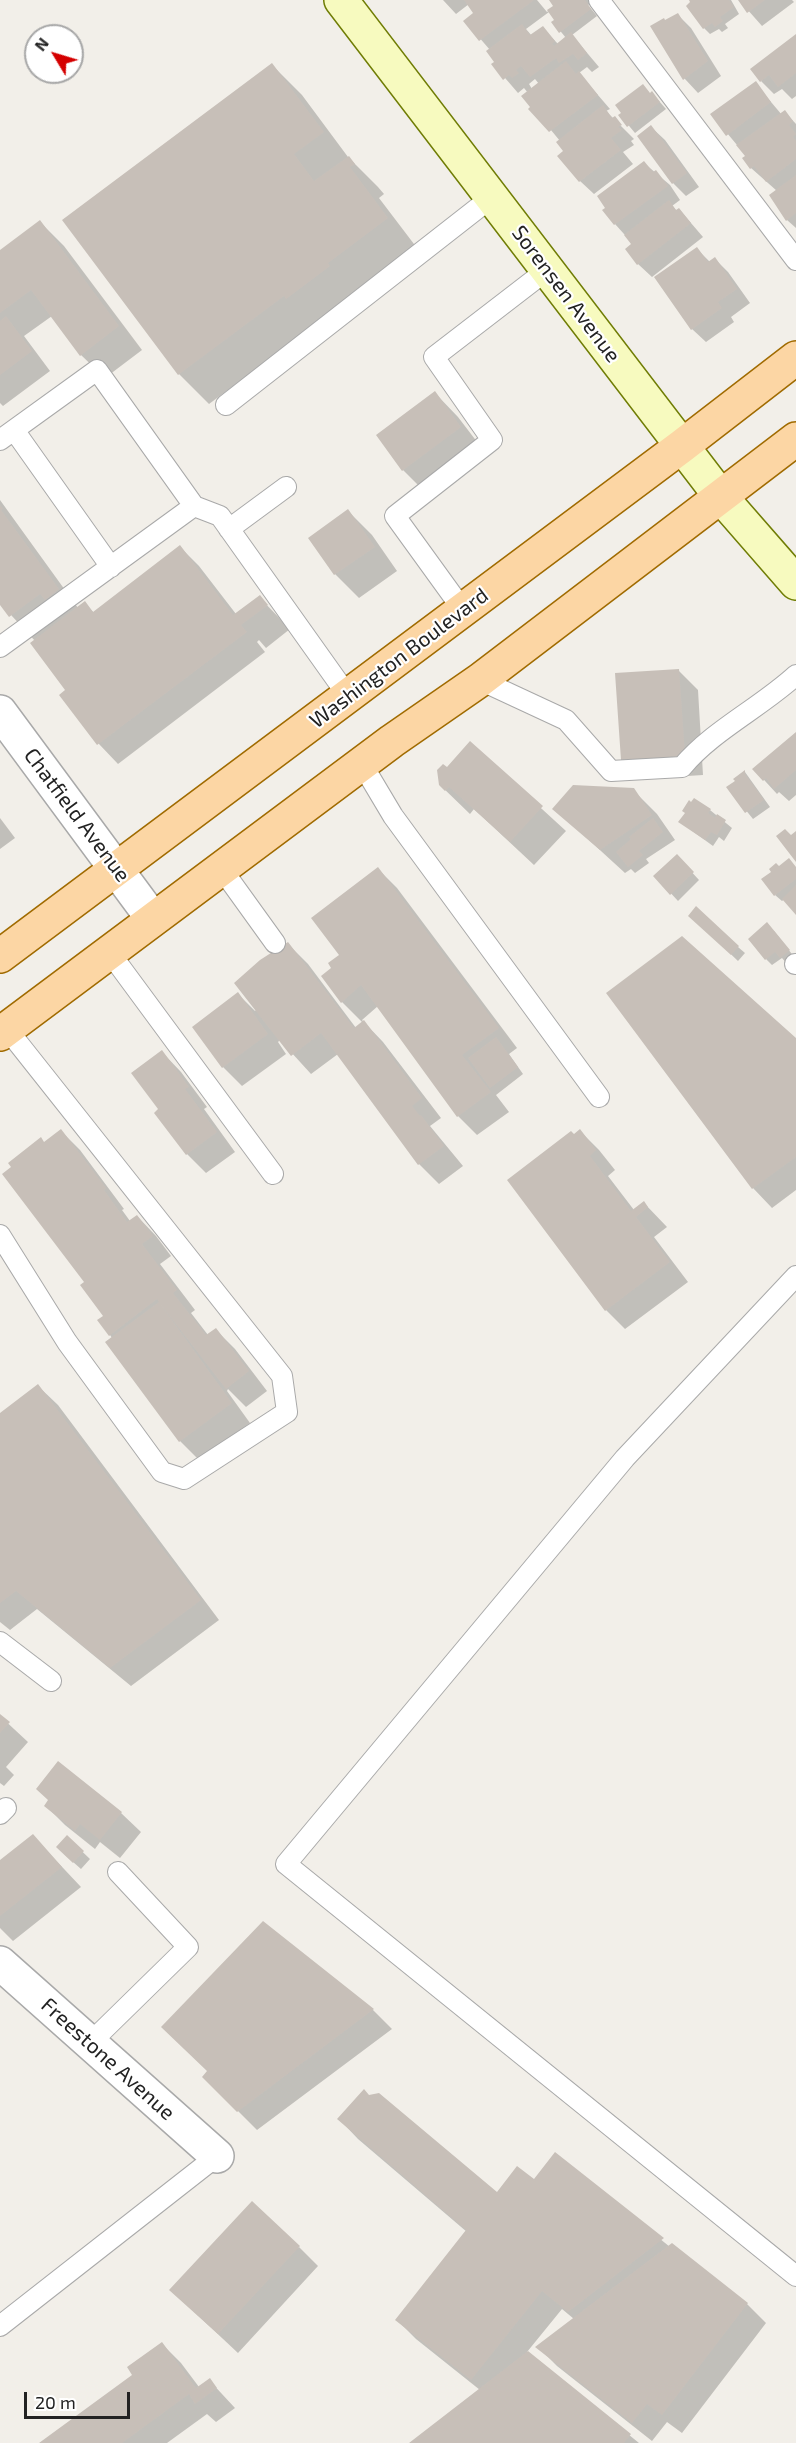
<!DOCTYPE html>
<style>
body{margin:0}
#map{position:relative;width:796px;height:2443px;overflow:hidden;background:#f2efe9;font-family:"Exo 2",sans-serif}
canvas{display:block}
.north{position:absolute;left:24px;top:24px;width:60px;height:60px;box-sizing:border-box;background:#fff;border:2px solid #a7a7a7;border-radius:50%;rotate:308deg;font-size:16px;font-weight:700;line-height:24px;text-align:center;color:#222}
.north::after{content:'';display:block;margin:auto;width:21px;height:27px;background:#d40000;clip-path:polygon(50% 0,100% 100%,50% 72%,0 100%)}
.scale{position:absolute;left:24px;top:2392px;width:106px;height:27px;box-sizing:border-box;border:3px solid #222;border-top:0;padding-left:8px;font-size:18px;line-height:21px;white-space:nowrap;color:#222;-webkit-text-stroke:4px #fff;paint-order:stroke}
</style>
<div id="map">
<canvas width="796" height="2443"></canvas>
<div class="north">N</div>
<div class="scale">20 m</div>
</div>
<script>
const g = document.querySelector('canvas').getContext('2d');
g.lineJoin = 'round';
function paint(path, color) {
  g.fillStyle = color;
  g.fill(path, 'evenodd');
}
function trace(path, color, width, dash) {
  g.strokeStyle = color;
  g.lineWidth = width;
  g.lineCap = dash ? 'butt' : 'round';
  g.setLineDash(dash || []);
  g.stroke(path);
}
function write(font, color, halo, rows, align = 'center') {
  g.font = font + ' "Exo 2",sans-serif';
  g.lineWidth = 4.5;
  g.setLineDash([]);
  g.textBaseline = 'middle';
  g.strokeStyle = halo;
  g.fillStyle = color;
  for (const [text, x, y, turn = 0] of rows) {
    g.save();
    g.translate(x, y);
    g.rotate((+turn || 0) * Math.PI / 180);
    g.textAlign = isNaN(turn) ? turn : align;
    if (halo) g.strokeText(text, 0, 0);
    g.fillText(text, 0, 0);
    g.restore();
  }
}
paint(new Path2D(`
 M443,0H537L547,12L555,6L551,0H589L591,3L588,5L597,16L572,35L599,67L592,72L587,67L579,73L610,109L606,111L634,139L631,141L634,145L623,152L633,164L594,194L580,181L560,141L532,107L528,93L524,88L518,93L493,64L496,62L490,50L465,21L475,13L469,4L456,14ZM549,12L556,20L553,22L566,38L558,44L543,28L532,36L526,29ZM535,79L539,84L532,89L529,84Z
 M691,0H731L739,14L725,24L728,28L722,32L719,29L710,34L704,28Z
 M739,0H792L794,2L762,26Z
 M678,15L691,28L721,76L698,93L685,79L652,27Z
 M796,36V96L792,99L782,89L774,94L761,81Z
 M272,65L302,95L348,157L378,187L384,194L379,198L417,248L209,404L179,374L64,220Z
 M755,83L782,115L785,112L796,124V228L787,220L777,191L751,168L747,157L712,115Z
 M652,93L666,109L635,133L620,115Z
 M651,127L665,140L699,187L686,196L673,183Z
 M644,163L670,185L680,200L672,206L677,211L679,209L703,237L652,277L638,264L633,244L615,224Z
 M40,222L64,246L142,350L105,378L81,355L52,316L24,336L50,371L3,406L0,403V252Z
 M697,249L710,262L715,259L728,272L750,303L731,317L734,322L706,342L692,329Z
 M435,393L458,417L484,451L427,494L403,470Z
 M0,500L78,608L85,603L94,613L180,547L199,566L236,614L259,597L290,629L266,648L259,640L257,642L265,652L118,764L99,744L61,695L67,690L35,641L0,603Z
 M348,511L372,535L397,571L359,598L335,574L310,538Z
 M678,670L698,690L703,775L641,779L622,759Z
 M796,734V795L789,801L779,792L777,794L754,769Z
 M470,743L566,831L534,865L474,809L470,814L440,785L447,769Z
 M745,772L770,807L753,819L728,788Z
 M633,790L657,814L675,840L646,859L649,863L635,873L631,869L625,873L554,808Z
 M710,810L732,828L724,841L719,837L713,846L680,822L686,813Z
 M0,818L15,838L0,849Z
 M677,856L699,880L678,901L655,876Z
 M796,867V913L785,899L782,901L775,895Z
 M378,869L397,888L517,1048L509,1054L523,1074L496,1095L509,1112L477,1135L458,1116L378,1006L362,1020L383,1042L441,1118L430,1126L463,1166L439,1184L419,1164L338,1054L311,1074L280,1040L278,1042L286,1054L242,1086L223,1067L238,994L255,1011L256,1010L288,944L308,964L356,1028L363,1023L342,1002L333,969Z
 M697,922L738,947L745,953L738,961Z
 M774,931L795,958L787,964L782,958L772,965L766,959Z
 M608,994L796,1040V1190L772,1208L753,1188Z
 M162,1052L181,1072L207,1107L204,1109L235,1152L206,1173L187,1154L160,1109Z
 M61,1131L80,1150L124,1209L122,1210L130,1221L137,1216L156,1236L171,1256L160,1264L195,1310L191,1313L208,1335L216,1330L235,1349L267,1391L246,1407L228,1389L227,1391L250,1423L199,1460L180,1441L110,1335L105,1316L86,1283L45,1143Z
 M580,1131L599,1150L615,1170L608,1176L634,1210L644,1203L667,1227L654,1237L688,1282L625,1329L606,1310Z
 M38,1386L58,1405L219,1620L131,1686L37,1609L10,1630L0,1622V1414Z
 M0,1716L28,1742L6,1767L14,1775L4,1786L0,1783Z
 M58,1763L121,1813L141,1832L120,1858L100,1842L95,1849L65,1825L46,1806L49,1801Z
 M33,1836L81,1887L13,1941L0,1928V1862Z
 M67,1837L90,1859L81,1869L64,1854Z
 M263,1923L373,2010L392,2029L257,2130L204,2077L209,2072Z
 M339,2119L497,2194L534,2181L556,2154L670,2247L747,2304L766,2323L682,2433L667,2422L652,2441L557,2366L538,2347L574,2319L562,2309L527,2352L639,2443H411L480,2390L416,2339L397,2320L467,2232L358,2139Z
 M299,2247L318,2266L238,2353L191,2309Z
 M162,2344L181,2363L199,2387L209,2380L235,2408L216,2422L207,2414L167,2443H41L134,2375Z`), '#0003');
paint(new Path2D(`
 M464,0H534L479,41L463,21L473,13Z
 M549,0H585L591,9L559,33L551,22L554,20L547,10L553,6Z
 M689,0H729L734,7L720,17L723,21L715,27L712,23L703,29L686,6L690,2Z
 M738,0H765L747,13Z
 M678,13L708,61L683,80L650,26L664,18L665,20Z
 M522,24L530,35L543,26L555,41L552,44L554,46L571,32L587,53L578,60L573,54L559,63L556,58L530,77L521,66L516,70L519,73L512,78L509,75L503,80L491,64L494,62L486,51Z
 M796,34V73L778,87L769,75L760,82L750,69Z
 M566,61L576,74L579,71L598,95L549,132L528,109L530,107L521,96Z
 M272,63L324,132L294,154L314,181L349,156L355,164L350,167L388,218L328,263L330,266L286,299L284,296L178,375L62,220Z
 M756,81L771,102L726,136L710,114Z
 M643,84L650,93L652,91L660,102L627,127L618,115L621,113L615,105Z
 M603,105L612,118L615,116L622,125L618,127L622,130L611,138L621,150L579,182L557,156L563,151L556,142Z
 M785,110L793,121L789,125L796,134L793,137L796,141V159L766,182L754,166L750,169L742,158L745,156L736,145Z
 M651,125L687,173L672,184L637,136Z
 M644,161L653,172L656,170L668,186L614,225L602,210L605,208L597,196Z
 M796,175V213L786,221L769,195Z
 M669,200L676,210L679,208L691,223L637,265L625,249L631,244L624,235Z
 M40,220L119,326L80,356L31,290L0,313V250Z
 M697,247L708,262L715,257L737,289L718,302L722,308L691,330L654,277Z
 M6,316L32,351L0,375V321Z
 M435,391L461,427L402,471L376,435Z
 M0,505L3,509L1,510L59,589L45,600L40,594L9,617L0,605Z
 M348,509L375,547L334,575L308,538Z
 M180,545L233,615L260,595L268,605L241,625L247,632L97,745L59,695L65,690L30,643L85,601L93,612Z
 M679,669L685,756L621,760L615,673Z
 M796,732V770L774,789L766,778L763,781L752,769Z
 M470,741L543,806L510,842L449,787L445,791L439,785L437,770L443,764L447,767Z
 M745,770V774L764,800L745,813L726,787L735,781L733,779Z
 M573,785L634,788L652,815L600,850L552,809Z
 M694,798L711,809L708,813L715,818L717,814L726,820L717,835L711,832L705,840L678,822L685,813L682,811L689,800L691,802Z
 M653,818L663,832L639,851L643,855L628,867L616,852L631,839L629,837Z
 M785,829L791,835L796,831V862L776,836Z
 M677,854L694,872L670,895L653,876Z
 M789,858L796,867V879L774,896L761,879L771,872L769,869L776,863L779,866Z
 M378,867L499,1028L462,1055L491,1092L457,1117L361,985L341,1003L321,976L331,968L328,963L339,955L311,918Z
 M796,885V915L782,899Z
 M696,906L739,946L731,955L688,916Z
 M767,922L790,950L780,958L775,952L765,960L748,939Z
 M682,936L796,1038V1157L752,1189L606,993Z
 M288,942L354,1028L364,1020L422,1098L412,1106L420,1116L421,1115L444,1146L418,1165L321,1033L291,1056L234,983L260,960Z
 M238,992L268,1034L222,1068L192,1027Z
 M496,1037L518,1067L490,1088L468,1058Z
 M162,1050L189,1087L185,1089L217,1132L186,1155L154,1113L158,1109L131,1073Z
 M61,1129L106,1188L104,1190L127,1222L137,1215L153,1236L142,1244L177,1290L173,1293L206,1335L216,1328L249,1371L226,1389L161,1305L232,1403L179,1442L105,1342L159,1302L157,1299L109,1336L97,1320L103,1316L80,1285L84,1282L2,1174L11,1167L8,1163L41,1137L44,1142Z
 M580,1129L596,1150L590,1156L631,1211L644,1201L648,1207L636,1217L670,1262L605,1311L507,1180L571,1131L574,1134Z
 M38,1384L201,1600L110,1668L16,1591L0,1603V1413Z
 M0,1714L10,1722L0,1733Z
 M58,1761L122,1812L100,1840L80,1824L75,1831L44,1806L48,1800L36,1789Z
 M33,1834L62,1867L0,1916V1860Z
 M67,1835L84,1851L73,1863L56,1847Z
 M263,1921L374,2009L237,2112L202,2077L207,2071L161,2027Z
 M364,2089L369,2095L379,2093L497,2192L517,2166L534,2179L555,2152L664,2238L568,2312L542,2291L471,2380L395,2320L466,2230L337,2119Z
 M252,2201L300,2246L218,2334L169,2290Z
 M672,2243L748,2303L662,2415L647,2404L632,2423L535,2347Z
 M162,2342L196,2388L210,2378L217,2388L195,2404L189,2394L122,2443H39L132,2375L127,2367Z
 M528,2351L631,2434L624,2443H409Z`), '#c7bfb8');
const lane = new Path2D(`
 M599,0L796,260
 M226,405L492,197
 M14,430L111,567
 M0,440L97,370L194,506L0,647
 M194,506L220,516L348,696
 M229,529L286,487
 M463,610L395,516L492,440L434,357L547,270
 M480,680L566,720L611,771L682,767C713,730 760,708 796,675
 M362,764L393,816L599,1097
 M221,868L275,943
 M110,953L273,1174
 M795,964H796
 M0,1235L67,1342L162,1472L184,1479L287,1412L282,1376L7,1029
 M796,1276L625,1458L286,1864L796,2276
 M0,1642L51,1681
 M0,1814L6,1808
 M90,2043L188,1947L118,1872
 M0,2326L217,2156`);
const street = new Path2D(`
 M0,712L153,919
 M0,1963L217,2156`);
const secondary = new Path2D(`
 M341,0L721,497L796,583`);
const primary = new Path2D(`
 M0,956L682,446L796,358
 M0,1034L392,741L480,680L796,439`);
trace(lane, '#a9a9a9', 22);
trace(street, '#a9a9a9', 36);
trace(secondary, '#707d05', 36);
trace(primary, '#a06b00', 36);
trace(lane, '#fff', 20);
trace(street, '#fff', 33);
trace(secondary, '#f7fabf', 33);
trace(primary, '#fcd6a4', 33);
write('21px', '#222', '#fff', [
 ["Sorensen Avenue",566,294,53],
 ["Washington Boulevard",399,658,-37],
 ["Chatfield Avenue",77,815,53],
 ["Freestone Avenue",108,2059,42]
]);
</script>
